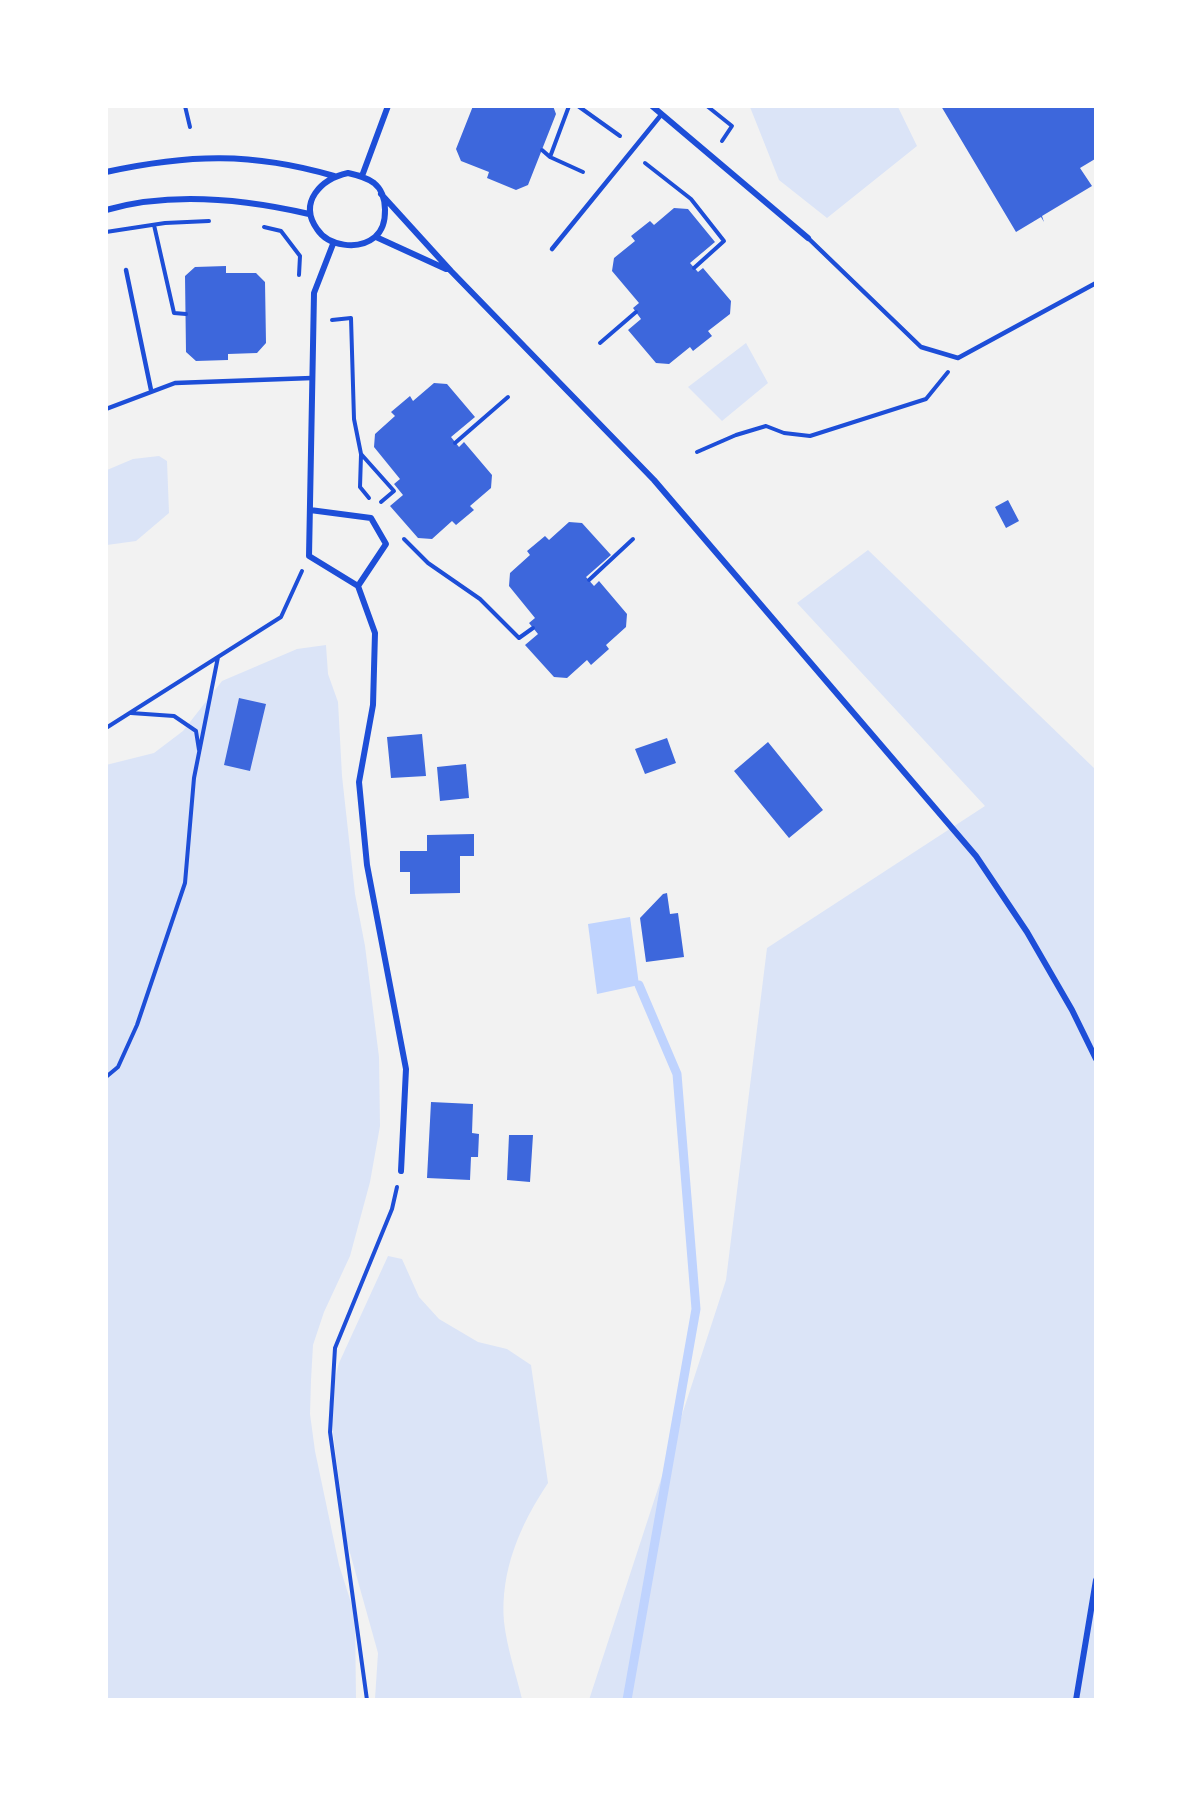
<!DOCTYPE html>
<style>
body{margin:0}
#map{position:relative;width:1202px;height:1806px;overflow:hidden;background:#f2f2f2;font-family:Manrope,sans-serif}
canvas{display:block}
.frame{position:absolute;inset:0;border:108px solid #fff;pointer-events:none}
</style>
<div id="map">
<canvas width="1202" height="1806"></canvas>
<div class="frame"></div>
</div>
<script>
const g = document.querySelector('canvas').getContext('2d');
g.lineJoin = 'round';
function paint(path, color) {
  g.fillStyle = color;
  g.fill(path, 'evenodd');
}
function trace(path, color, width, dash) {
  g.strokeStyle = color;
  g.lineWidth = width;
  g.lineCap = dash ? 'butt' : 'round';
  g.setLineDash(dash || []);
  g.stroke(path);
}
paint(new Path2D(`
 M750,107H898L917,146L827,218L779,180Z
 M746,343L768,383L722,421L688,387Z
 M159,456L167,461L169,513L136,541L107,545V470L133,459Z
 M868,550L1095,769V1699L589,1700L726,1280L767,948L985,806L797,603Z
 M326,645L328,674L338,702L342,776L355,894L365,946L379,1057L380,1126L370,1182L350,1256L324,1312L313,1345L311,1380L310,1414L315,1451L339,1565L355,1615L356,1699H107L106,765L154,753L183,731L222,681L297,649Z
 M388,1256L402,1259L419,1297L439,1319L478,1342L507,1349L531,1365L548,1483C520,1525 500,1571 504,1622C507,1648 516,1674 522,1699H375L378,1653L347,1542L329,1402L339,1363Z`), '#dbe4f7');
paint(new Path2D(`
 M630,917L639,985L597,994L588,924Z`), '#bfd3fe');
trace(new Path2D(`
 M627,1700L696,1309L677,1074L639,985`), '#bfd3fe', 9);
paint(new Path2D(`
 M473,106H553L556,114L528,185L516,190L487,178L489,172L461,161L456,149Z
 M941,106H1095V159L1080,168L1092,186L1042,216L1044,222L1041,217L1016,232Z
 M674,208L688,209L715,242L690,263L698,272L703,268L731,301L730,314L708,331L712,336L693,351L690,347L669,364L656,363L628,330L641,319L633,308L639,303L612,271L614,258L635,241L631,236L650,221L654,225Z
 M226,266V273H256L265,282L266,343L257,353L228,354V360L196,361L186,352L185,276L195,267Z
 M434,383L447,384L475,417L451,437L459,447L464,442L492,475L491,488L470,506L474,510L456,525L452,521L432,539L418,538L390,506L403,495L394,484L400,479L374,447L375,434L395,416L391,412L410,396L413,401Z
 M1008,500L1019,521L1006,528L995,507Z
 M569,522L582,523L611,555L586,577L594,586L599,581L627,614L626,627L606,645L609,649L591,665L587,660L567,678L554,677L525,645L538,634L529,623L535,618L509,586L510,573L530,555L527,551L545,536L549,540Z
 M239,698L266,704L250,771L224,765Z
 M422,734L426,776L391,778L387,737Z
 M667,738L676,763L645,774L635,749Z
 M768,742L823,810L789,838L734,771Z
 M466,764L469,798L440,801L437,767Z
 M474,834V856H460V893L410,894V872H400V851H427V835Z
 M667,893L670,914L678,913L684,957L646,962L640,918L663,894Z
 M431,1102L473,1104L472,1133L479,1134L478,1157H471L470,1180L427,1178Z
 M509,1135H533L530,1182L507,1180Z`), '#3d67dc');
trace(new Path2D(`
 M185,106L190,127
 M569,106L550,157L583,172
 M578,106L620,136
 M707,106L732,126L722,141
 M542,150L550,157
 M645,163L691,199L724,241L694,268
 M154,225L174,313L186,314
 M264,227L281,231L300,256L299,275
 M106,232L165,223L209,221
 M332,320L351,318L354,419L361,454L394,491L381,502
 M600,343L636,312
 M455,443L508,397
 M697,452L736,435L766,426L784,433L810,436L926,399L948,372
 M361,455L360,487L369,498
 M404,539L428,563L480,599L519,638L533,628
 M589,580L633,539
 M131,713L174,716L196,731L199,750
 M106,728L281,617L302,571
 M106,1077L118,1067L137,1025L185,883L194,778L218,657
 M367,1700L330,1432L335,1348L392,1209L397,1187`), '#1d4ed8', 4);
trace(new Path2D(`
 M808,238L921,347L958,358L1096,283
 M552,249L661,115
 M126,270L151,390
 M106,409L175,383L312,378`), '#1d4ed8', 4.5);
trace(new Path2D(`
 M652,106L808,238
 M106,172C189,154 252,152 334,176
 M348,173C357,175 366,177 374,183C388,194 389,225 375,237C358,251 328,246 317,229C298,202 321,179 348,173Z
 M362,176L388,106
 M381,194L451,271L654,480L976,856L1027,932L1072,1010L1096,1059
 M106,210C172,191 244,199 309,214
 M376,237L446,269
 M333,244L314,293L309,556L358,586L375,633L373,705L359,782L367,865L406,1069L401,1171
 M310,510L371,518L386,544L358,586
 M1076,1700L1096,1580`), '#1d4ed8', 6);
</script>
